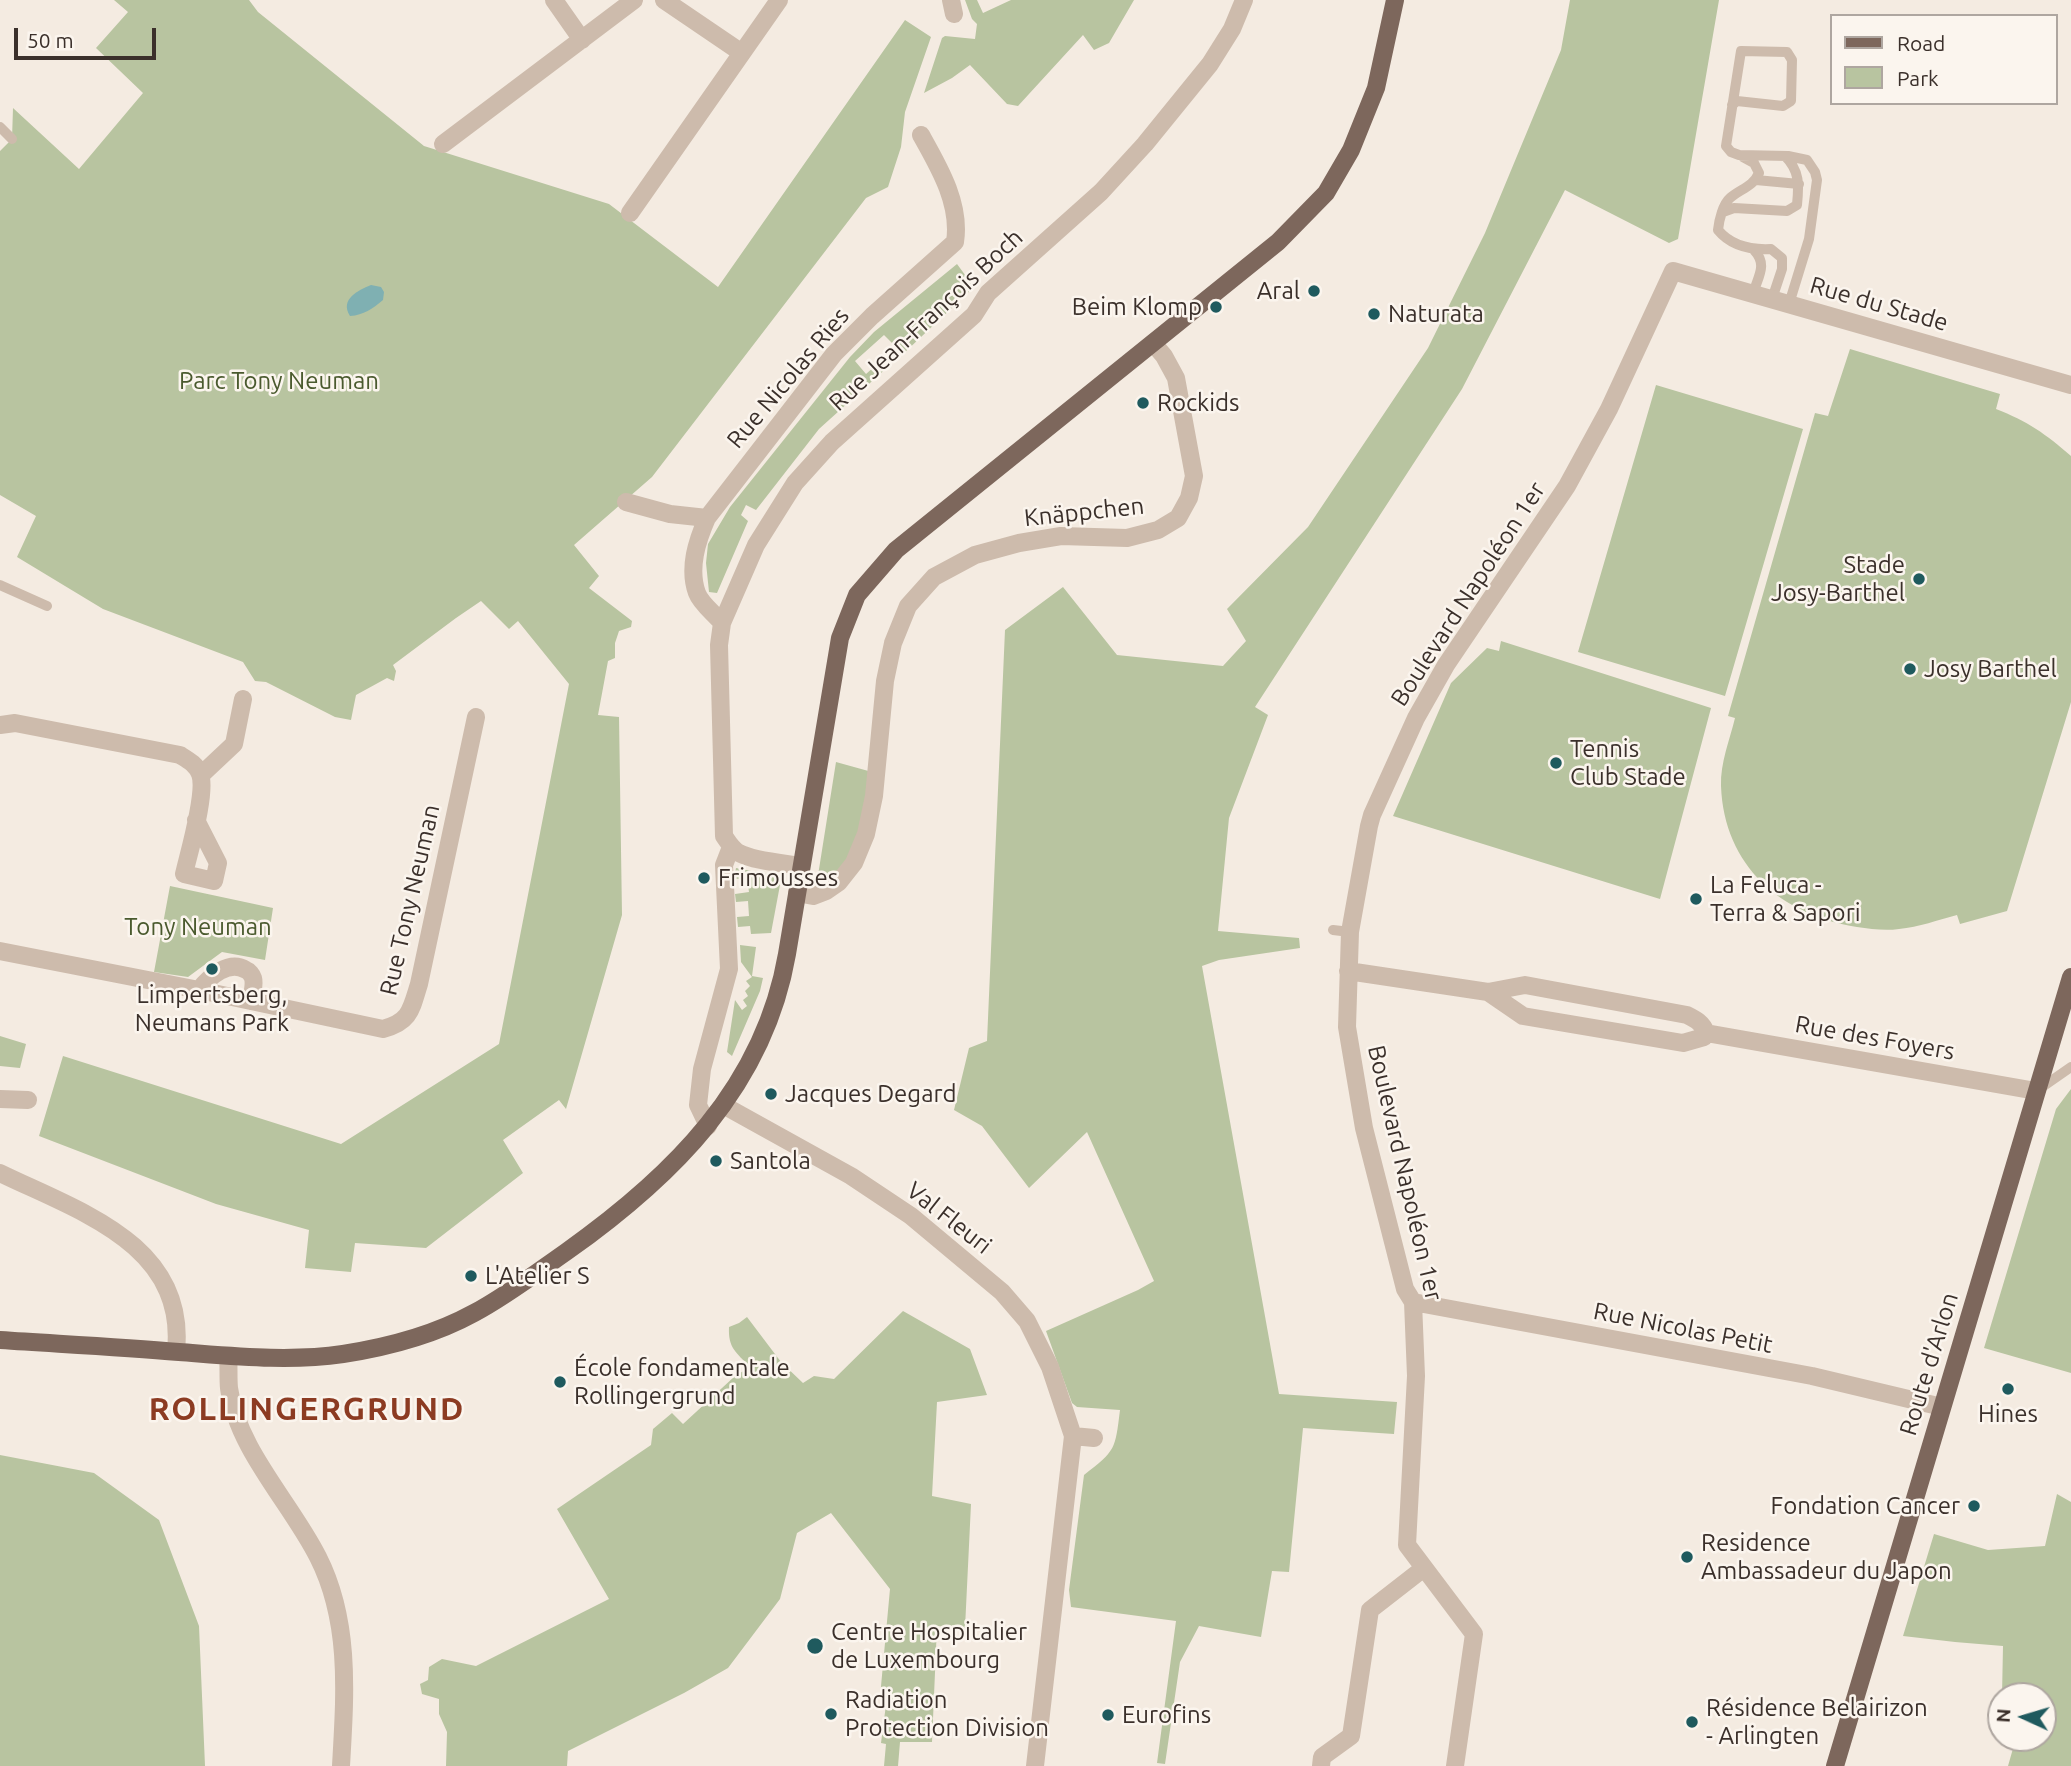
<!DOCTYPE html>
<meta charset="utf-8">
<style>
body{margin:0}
#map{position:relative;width:2071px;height:1766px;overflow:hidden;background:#f4ebe1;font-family:Ubuntu,sans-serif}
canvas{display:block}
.legend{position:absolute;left:1830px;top:14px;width:228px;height:91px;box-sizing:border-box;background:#fbf5ee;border:2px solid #aea6a0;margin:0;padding:9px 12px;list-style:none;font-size:21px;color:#3b302b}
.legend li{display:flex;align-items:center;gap:14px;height:35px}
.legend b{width:35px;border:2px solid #aea6a0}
.north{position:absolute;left:1987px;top:1682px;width:70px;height:70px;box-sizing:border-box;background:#fbf5ee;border:2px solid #aea6a0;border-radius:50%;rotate:274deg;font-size:19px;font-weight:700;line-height:28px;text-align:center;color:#3b302b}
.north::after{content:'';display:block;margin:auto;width:24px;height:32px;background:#1f5a5e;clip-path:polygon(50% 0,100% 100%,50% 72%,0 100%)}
.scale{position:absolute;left:14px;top:28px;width:142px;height:32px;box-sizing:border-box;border:4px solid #3b302b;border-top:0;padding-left:9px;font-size:21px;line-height:24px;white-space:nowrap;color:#3b302b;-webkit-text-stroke:5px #fbf5ee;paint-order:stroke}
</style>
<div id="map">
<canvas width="2071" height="1766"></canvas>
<ul class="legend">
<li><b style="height:9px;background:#7d675c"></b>Road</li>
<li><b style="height:19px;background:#b8c4a0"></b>Park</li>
</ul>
<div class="north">N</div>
<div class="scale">50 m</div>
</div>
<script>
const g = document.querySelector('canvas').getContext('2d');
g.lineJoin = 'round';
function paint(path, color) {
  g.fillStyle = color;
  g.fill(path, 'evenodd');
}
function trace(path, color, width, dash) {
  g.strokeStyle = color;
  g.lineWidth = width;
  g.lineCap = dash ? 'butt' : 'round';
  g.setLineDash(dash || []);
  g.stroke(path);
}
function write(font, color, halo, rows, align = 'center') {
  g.font = font + ' Ubuntu,sans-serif';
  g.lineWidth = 5;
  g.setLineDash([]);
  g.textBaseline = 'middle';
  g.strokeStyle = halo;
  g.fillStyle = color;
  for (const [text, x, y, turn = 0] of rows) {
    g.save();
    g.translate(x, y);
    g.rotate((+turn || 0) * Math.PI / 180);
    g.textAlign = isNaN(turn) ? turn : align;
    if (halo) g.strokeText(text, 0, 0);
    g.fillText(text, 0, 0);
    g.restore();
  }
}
paint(new Path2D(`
 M114,0H249L258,12L424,146L609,204L718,287L905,20L931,37L905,112L901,147L888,187L866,198L652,477L574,545L599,576L589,588L632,621L631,627L619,631L615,643V658L608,661L598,715L619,717L622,915L566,1109L559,1100L503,1140L523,1173L426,1248L355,1243L351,1272L305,1268L309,1230L216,1204L39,1136L63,1056L341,1144L499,1044L569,684L518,621L509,629L481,601L456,618L393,665L396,671L394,681L387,678L356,695L351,720L335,717L266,682L255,681L243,662L103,609L17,557L36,516L0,495V151L12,139L13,108L79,169L143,93L96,48L128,12Z
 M965,0H977L983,13L1011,0H1134L1109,43L1094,50L1083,35L1018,106L1007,104L970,65L952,78L924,93L942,38L945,36L975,39L977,24L972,19Z
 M1570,0H1719L1678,239L1669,243L1565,190L1462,389L1255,707L1268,715L1229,818L1218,931L1299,938L1300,948L1219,960L1202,966L1279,1394L1397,1402L1394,1434L1303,1428L1289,1572L1272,1571L1261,1637L1199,1626L1180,1662L1165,1764L1157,1763L1176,1621L1071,1607L1069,1590L1084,1475C1116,1450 1115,1450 1120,1410L1077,1407L1072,1403L1046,1331L1138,1290L1154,1281L1087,1132L1029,1188L982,1126L954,1110L969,1048L987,1041L1005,630L1063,587L1117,655L1223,666L1246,641L1227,609L1308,527L1428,348L1485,233L1561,50Z
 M957,264L974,287L903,354L884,335L855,361L866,374L883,359L890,365L819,429L756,510L746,505L741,515L748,521L717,593L709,592L706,563L708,544L730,507L850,357L874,332Z
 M1850,349L2000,394L1996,409C2027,421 2046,434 2071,456V702L2007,911L1960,924L1957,915C1938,920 1919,927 1899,929C1885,931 1871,929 1857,927C1781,915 1724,866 1721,786C1720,763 1730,739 1735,718L1728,716L1815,413L1828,416Z
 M1656,385L1803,429L1725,696L1578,652Z
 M1501,641L1711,708L1660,899L1393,816L1451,683L1487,648L1499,651Z
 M836,762L872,772L868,803L850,861L829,884L816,888Z
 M736,868L772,875L778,878L780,885L771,933L751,934L750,926L738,927L737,917L749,916L748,901L736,902L735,894L749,892L747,878L734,879Z
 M170,886L273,908L265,960L222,952L188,977L154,972Z
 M740,945L756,947L752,976L763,978L760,991L732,1056L727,1052L735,1000L742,1010L747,1006L743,1000L748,996L745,991L750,986L746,981L752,977L741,962Z
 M0,1036L26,1044L20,1068L0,1066Z
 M2071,1089V1373L1984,1348L2056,1109Z
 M903,1311L970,1349L987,1395L937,1402L932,1496L971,1504L965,1628L937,1626L932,1742H900L898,1766H884L886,1744L881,1743L887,1697H880L890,1589L831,1513L797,1533L780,1599L728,1668L684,1693L568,1751L567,1766H446L447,1732L439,1714V1699L422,1694L420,1684L428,1680L429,1667L442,1659L476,1666L609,1599L557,1509L651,1445L653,1429L672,1413L683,1424L735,1376L750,1367C736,1352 728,1348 729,1327L739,1323L747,1317L781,1362L803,1383L814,1376L834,1379Z
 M0,1455L94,1473L159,1520L199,1626L205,1766H0Z
 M2057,1494L2071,1502V1766H2008L2016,1738H2043V1696H2002L2003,1646L1955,1642L1903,1636L1934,1534L1988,1550L2045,1546Z`), '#b8c4a0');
paint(new Path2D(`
 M371,285L381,287L384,292L383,300C372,309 364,315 350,316C339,299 359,290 371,285Z`), '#7fb0b2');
trace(new Path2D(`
 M1732,105L1737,101L1783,106L1791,101L1792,60L1787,52L1741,51L1726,146L1731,152L1739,155L1788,156L1807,160L1815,172L1817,180L1809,239L1789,304
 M0,127L12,139
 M1743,157L1754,163L1759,173C1753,187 1740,189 1730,198C1723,204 1719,220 1718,230C1731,246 1751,250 1771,249L1782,258V269L1772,299
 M1756,180L1799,184
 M1723,212L1734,208L1787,211L1797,205C1799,185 1800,171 1785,156
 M1753,294C1758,276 1768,265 1754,250
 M0,585L47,606
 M1333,930L1350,932
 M2038,1090L2071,1067`), '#cdbbac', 10);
trace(new Path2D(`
 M554,0L582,40
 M664,0L742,53
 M951,0L954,14
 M443,144L634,0
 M630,213L779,0
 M626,502L670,514L707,518
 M722,623C715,614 701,604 697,593C688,568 697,541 707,518L834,354L872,316L955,242C961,204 939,167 921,135
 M0,725L15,723L180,755C188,760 196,764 200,774C207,792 189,852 184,874L214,881L218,863L196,820
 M201,775L234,744L243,699
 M801,866C783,863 754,861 739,853C732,849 728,842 724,836L719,645L722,623L756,545L795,483L832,442L974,315L988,293L1101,192L1145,144L1210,64L1232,29L1244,0
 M797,893L813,896L826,891L839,882L854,863L866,834L874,796L885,681L893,643L908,606L934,577L975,555L1019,543L1061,536L1127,538L1158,530L1178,518L1189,498L1194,476L1176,378L1164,356L1153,343
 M0,951L199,990L383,1029C410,1022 411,1010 419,984L476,717
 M1348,971L1488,992L1525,985L1687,1015C1695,1019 1703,1023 1706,1033L2036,1091
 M199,990C209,977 229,959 246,970C249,971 252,975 253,978C255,985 252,994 251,1001
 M1488,992L1523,1016L1683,1043L1704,1037L1706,1033
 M0,1099L28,1100
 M723,1105L851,1176L911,1216L1002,1292L1027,1321L1050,1367L1073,1436L1035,1766
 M708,1126L698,1105L702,1069L729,969L724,865L731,847
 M0,1173C78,1211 187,1244 176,1351
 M1413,1302L1812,1376L1942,1407
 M1073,1436L1094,1438
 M1321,1766L1322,1757L1351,1736L1370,1610L1424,1568
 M1455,1766L1474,1634L1407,1545L1416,1376L1413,1302L1405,1289L1364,1128L1347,1027L1350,932L1369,826L1372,815L1416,718L1446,665L1567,486L1609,409L1673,271L2071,385`), '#cdbbac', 18);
trace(new Path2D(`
 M228,1356C229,1366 228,1377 229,1388C237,1449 291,1503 318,1557C351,1622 345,1695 341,1766`), '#cdbbac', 18);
trace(new Path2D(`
 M0,1340C60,1344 120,1347 179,1352C233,1356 289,1362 343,1354C388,1347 434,1335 474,1313C506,1296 536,1273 566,1252C672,1177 764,1087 787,954L840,638L857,595L896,550L1278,242L1326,193L1351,150L1376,88L1395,0
 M1835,1766L2071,977`), '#7d675c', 18);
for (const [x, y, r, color] of [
 [1314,291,7,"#1f5a5e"],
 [1216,307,7,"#1f5a5e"],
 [1374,314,7,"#1f5a5e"],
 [1143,403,7,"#1f5a5e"],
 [1919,579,7,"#1f5a5e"],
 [1910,669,7,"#1f5a5e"],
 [1556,763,7,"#1f5a5e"],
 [704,878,7,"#1f5a5e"],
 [1696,899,7,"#1f5a5e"],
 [212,969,7,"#1f5a5e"],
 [771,1094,7,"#1f5a5e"],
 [716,1161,7,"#1f5a5e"],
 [471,1276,7,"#1f5a5e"],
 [560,1382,7,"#1f5a5e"],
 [2008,1389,7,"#1f5a5e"],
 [1974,1506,7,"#1f5a5e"],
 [1687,1557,7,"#1f5a5e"],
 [815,1646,9,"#1f5a5e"],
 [831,1714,7,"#1f5a5e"],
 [1108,1715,7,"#1f5a5e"],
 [1692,1722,7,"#1f5a5e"]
]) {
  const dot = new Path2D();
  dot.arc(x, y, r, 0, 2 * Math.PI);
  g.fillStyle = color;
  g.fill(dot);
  trace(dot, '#fbf5ee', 2.5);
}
write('24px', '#3b302b', '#fbf5ee', [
 ["Aral",1300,291,"right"],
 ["Beim Klomp",1202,307,"right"],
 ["Naturata",1388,314],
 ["Rockids",1157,403],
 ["Stade",1905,565,"right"],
 ["Josy-Barthel",1905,593,"right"],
 ["Josy Barthel",1924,669],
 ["Tennis",1570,749],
 ["Club Stade",1570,777],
 ["Frimousses",718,878],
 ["La Feluca -",1710,885],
 ["Terra & Sapori",1710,913],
 ["Limpertsberg,",212,995,"center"],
 ["Neumans Park",212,1023,"center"],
 ["Jacques Degard",785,1094],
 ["Santola",730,1161],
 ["L'Atelier S",485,1276],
 ["École fondamentale",574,1368],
 ["Rollingergrund",574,1396],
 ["Hines",2008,1414,"center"],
 ["Fondation Cancer",1960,1506,"right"],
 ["Residence",1701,1543],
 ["Ambassadeur du Japon",1701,1571],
 ["Centre Hospitalier",831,1632],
 ["de Luxembourg",831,1660],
 ["Radiation",845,1700],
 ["Protection Division",845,1728],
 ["Résidence Belairizon",1706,1708],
 ["- Arlingten",1706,1736],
 ["Eurofins",1122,1715]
], 'left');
write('24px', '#3b302b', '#fbf5ee', [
 ["Rue du Stade",1879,304,16],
 ["Rue Jean-François Boch",926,320,-43],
 ["Rue Nicolas Ries",788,378,-50],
 ["Knäppchen",1084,512,-6],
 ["Boulevard Napoléon 1er",1468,594,-57],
 ["Rue Tony Neuman",410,900,-77],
 ["Rue des Foyers",1875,1038,10],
 ["Boulevard Napoléon 1er",1405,1173,77],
 ["Val Fleuri",949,1218,38],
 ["Rue Nicolas Petit",1683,1328,11],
 ["Route d'Arlon",1929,1364,-73]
]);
write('24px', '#4a5a2e', '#fbf5ee', [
 ["Parc Tony Neuman",279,381],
 ["Tony Neuman",198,927]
]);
g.letterSpacing = '2px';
write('bold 32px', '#8c3b22', '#fbf5ee', [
 ["ROLLINGERGRUND",307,1409]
]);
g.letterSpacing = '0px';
</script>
